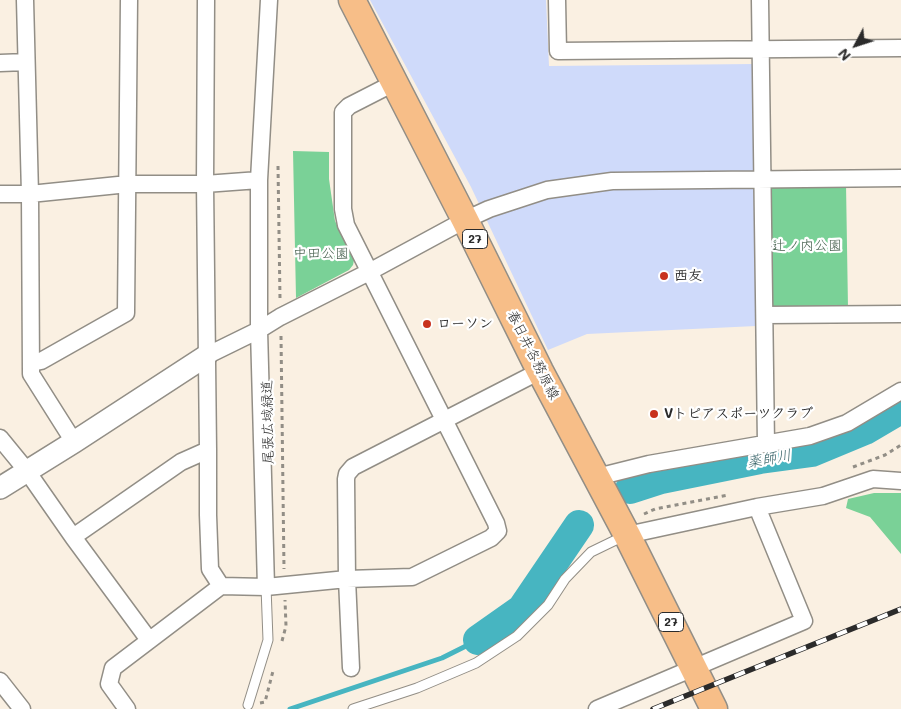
<!DOCTYPE html>
<meta charset="utf-8">
<style>
body{margin:0}
#map{position:relative;width:901px;height:709px;overflow:hidden;background:#faf0e2;font-family:Mali,sans-serif}
canvas{display:block}
.north{position:absolute;left:831px;top:20px;width:50px;height:50px;-webkit-text-stroke:4px #fff;paint-order:stroke;rotate:230deg;font-size:14px;font-weight:700;line-height:20px;text-align:center;color:#2b2b2b}
.north::after{content:'';display:block;margin:auto;width:18px;height:22px;background:#2b2b2b;clip-path:polygon(50% 0,100% 100%,50% 72%,0 100%)}
</style>
<div id="map">
<canvas width="901" height="709"></canvas>
<div class="north">N</div>
</div>
<script>
const g = document.querySelector('canvas').getContext('2d');
g.lineJoin = 'round';
function paint(path, color) {
  g.fillStyle = color;
  g.fill(path, 'evenodd');
}
function trace(path, color, width, dash) {
  g.strokeStyle = color;
  g.lineWidth = width;
  g.lineCap = dash ? 'butt' : 'round';
  g.setLineDash(dash || []);
  g.stroke(path);
}
function write(font, color, halo, rows, align = 'center') {
  g.font = font + ' Mali,"Klee One",sans-serif';
  g.lineWidth = 4.5;
  g.setLineDash([]);
  g.textBaseline = 'middle';
  g.strokeStyle = halo;
  g.fillStyle = color;
  for (const [text, x, y, turn = 0] of rows) {
    g.save();
    g.translate(x, y);
    g.rotate((+turn || 0) * Math.PI / 180);
    g.textAlign = isNaN(turn) ? turn : align;
    if (halo) g.strokeText(text, 0, 0);
    g.fillText(text, 0, 0);
    g.restore();
  }
}
paint(new Path2D(`
 M370,0H546L549,66L753,64L756,326L587,334L548,350L471,187Z`), '#cfdafa');
paint(new Path2D(`
 M293,151L329,152V179L335,221L354,260L353,265L349,270L296,298Z
 M846,184L848,308L769,309L767,185Z
 M874,493H901V554L870,517L846,508L848,499Z`), '#7ad197');
trace(new Path2D(`
 M290,709L442,658L478,640`), '#47b5c1', 5);
trace(new Path2D(`
 M630,489L661,479L760,459L812,452L865,430L901,409
 M478,640L522,609L579,525`), '#47b5c1', 30);
const service = new Path2D(`
 M248,705L268,640L266,587
 M353,709L417,688L476,663L517,636L548,605L565,579L591,552L624,536`);
const minor = new Path2D(`
 M25,0L30,194L31,374L74,442
 M206,0L205,184L208,450V515L210,569L221,586
 M557,0L558,51L901,48
 M760,0L766,444
 M0,63L26,62
 M0,194H30L128,184H205L259,180
 M765,315L901,314
 M206,356L259,330L280,317L369,272L465,220L489,209L547,190L612,181L901,178
 M31,363L41,361L126,313L129,0
 M0,438L27,471L73,537L149,640
 M597,477L649,464L810,436L847,423L901,391
 M627,535L757,507L823,496L873,479L901,481
 M73,537L181,462L208,450
 M266,587L259,330V180L269,0
 M351,668L347,579L346,479L347,474L353,467L540,371
 M0,681L22,709
 M127,709L109,684L113,668L221,586L266,587L347,579L412,577L491,538L498,531L496,523L346,225L343,209V112L349,106L394,83
 M597,709L804,621L757,507`);
const tertiary = new Path2D(`
 M0,488L74,442L206,356`);
const primary = new Path2D(`
 M352,0L465,220L540,371L627,535L714,709`);
trace(service, '#928e86', 11);
trace(minor, '#928e86', 19);
trace(tertiary, '#928e86', 24);
trace(primary, '#928e86', 29);
trace(new Path2D(`
 M278,166L280,299
 M281,336L284,569
 M853,467L885,455L901,445
 M644,514L655,509L728,495
 M282,641L286,626L285,600
 M260,703L265,702L273,671`), '#928e86', 3, [4, 4]);
trace(service, '#fff', 9);
trace(minor, '#fff', 16);
trace(tertiary, '#fff', 21);
trace(primary, '#f7be88', 26);
const rail = new Path2D(`
 M653,709L901,609`);
trace(rail, '#2b2b2b', 5.5);
trace(rail, '#fff', 4, [11]);
for (const [x, y, r, color] of [
 [664,276,5,"#c8321e"],
 [427,324,5,"#c8321e"],
 [654,414,5,"#c8321e"]
]) {
  const dot = new Path2D();
  dot.arc(x, y, r, 0, 2 * Math.PI);
  g.fillStyle = color;
  g.fill(dot);
  trace(dot, '#fff', 2);
}
for (const [x, y, w] of [
 [475,239,25],
 [671,622,25]
]) {
  const box = new Path2D();
  box.roundRect(x - w / 2, y - 9.5, w, 19, 4);
  g.fillStyle = '#fff';
  g.fill(box);
  trace(box, '#2b2b2b', 1);
}
write('bold 12px', '#2b2b2b', null, [
 ["27",475,239],
 ["27",671,622]
]);
write('14px', '#435d4b', '#fff', [
 ["辻ノ内公園",807,246],
 ["中田公園",321,254]
]);
write('bold 14px', '#2b2b2b', '#fff', [
 ["西友",674,276],
 ["ローソン",437,324],
 ["Vトピアスポーツクラブ",664,414]
], 'left');
write('14px', '#2b2b2b', '#fff', [
 ["春日井各務原線",533,355,63],
 ["尾張広域緑道",268,422,-91]
]);
write('italic 15px', '#366267', '#fff', [
 ["薬師川",769,459,-10]
]);
</script>
